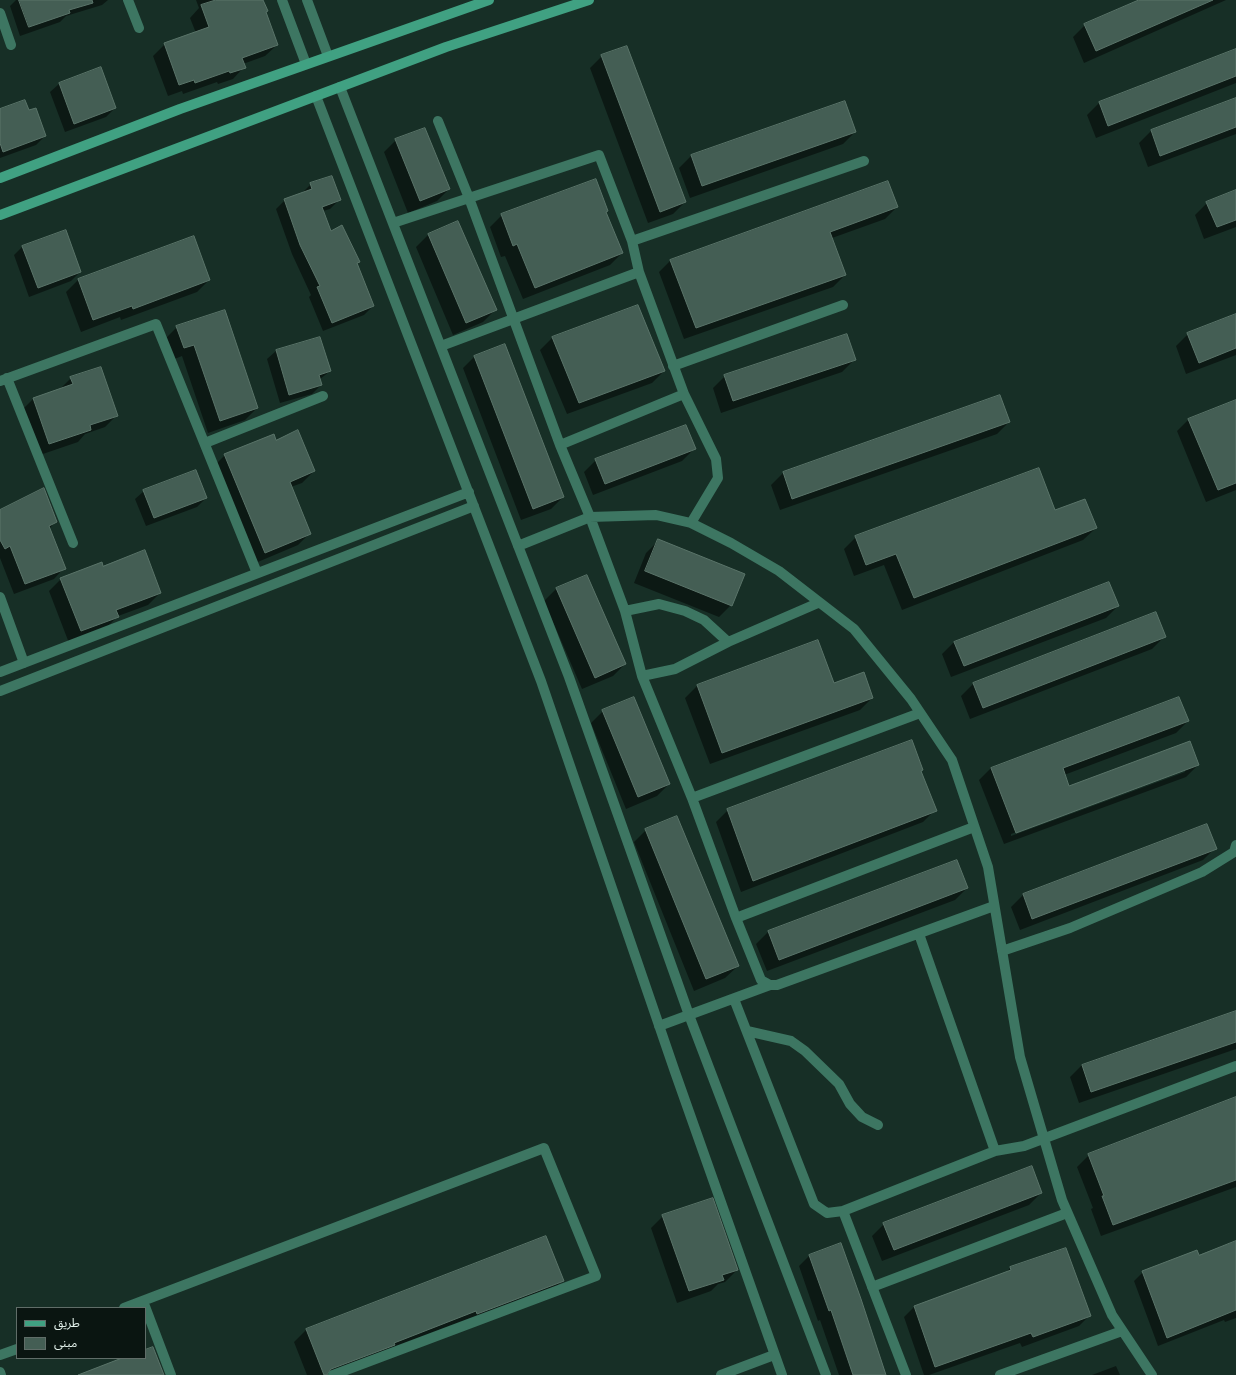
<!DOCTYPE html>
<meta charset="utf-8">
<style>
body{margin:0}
#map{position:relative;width:1236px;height:1375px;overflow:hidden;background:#172f26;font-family:Mulish,"Noto Sans Arabic",sans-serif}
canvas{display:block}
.legend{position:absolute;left:16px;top:1307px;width:130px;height:52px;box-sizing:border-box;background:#0a1511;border:1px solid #606d68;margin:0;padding:5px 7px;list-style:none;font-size:12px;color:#e2f0ea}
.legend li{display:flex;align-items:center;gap:8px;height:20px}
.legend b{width:20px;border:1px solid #606d68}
</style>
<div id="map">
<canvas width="1236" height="1375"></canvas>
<ul class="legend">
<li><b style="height:5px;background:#40a182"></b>طريق</li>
<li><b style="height:11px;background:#445e54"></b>مبنى</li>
</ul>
</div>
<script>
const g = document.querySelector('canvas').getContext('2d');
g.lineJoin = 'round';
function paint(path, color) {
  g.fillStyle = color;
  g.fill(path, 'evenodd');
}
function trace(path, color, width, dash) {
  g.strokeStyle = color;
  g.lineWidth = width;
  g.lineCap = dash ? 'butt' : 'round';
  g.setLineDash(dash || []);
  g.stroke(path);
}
paint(new Path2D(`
 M16,0H108L102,5L66,16L60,22L20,36L10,6Z
 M196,0H262L277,45L265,56L243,64L244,67L233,79L218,84L217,82L183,94L182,91L168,96L153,56L165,44L196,33L190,18L199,8Z
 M1142,0H1226L1084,63L1073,37L1085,25Z
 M1236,50V83L1096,138L1087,115L1099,103Z
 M602,56L685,202L673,214L648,223L590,68Z
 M100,68L115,108L106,117L65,132L50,92L59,84Z
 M1236,99V134L1148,167L1139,143L1151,131Z
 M844,102L855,132L843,144L690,198L679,168L691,156Z
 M0,110L45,136L36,145L0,158Z
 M396,140L449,189L437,201L408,213L384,152Z
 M311,184L339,200L330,209L323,211L330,232L359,262L356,264L373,306L364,315L323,331L309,297L311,295L292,254L276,209L285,200L302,193Z
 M1236,191V227L1204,239L1195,215L1207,203Z
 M897,207L885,219L832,238L845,275L833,287L684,339L659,272L671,260Z
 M605,212L622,253L610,265L523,299L505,256L501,257L490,227L502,215Z
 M458,222L495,310L483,322L453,335L416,247L428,235Z
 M193,237L209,280L197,292L121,320L120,317L81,332L66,292L78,280Z
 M23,246L80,272L71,281L29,297L14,255Z
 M638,307L664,371L652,383L567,414L540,350L552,338Z
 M1236,315V355L1186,374L1176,346L1188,334Z
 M177,327L257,408L245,420L208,433L182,356L172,360L165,339Z
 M320,338L330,371L319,380L321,385L312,394L280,403L267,359L276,351Z
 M475,356L563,497L551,509L521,520L463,368Z
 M854,360L842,372L721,413L713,388L725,376Z
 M71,378L117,415L105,427L85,434L78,442L37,456L21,411L33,399L59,390Z
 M1000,397L1009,422L997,434L780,510L771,485L783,473Z
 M1236,401V490L1206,502L1177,431L1189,419Z
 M276,441L314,471L302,483L291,487L310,533L298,545L253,564L213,467L225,455Z
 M694,449L682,461L593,495L584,472L596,460Z
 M144,491L206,498L197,507L146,526L135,499Z
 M0,511L56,521L49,529L64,568L54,579L14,594L0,558Z
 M1054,512L1096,528L1083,540L902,610L884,565L854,576L844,549L856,537Z
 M658,541L731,605L719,617L634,583L646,553Z
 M103,567L160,593L148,605L118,616L105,629L69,643L49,591L61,579Z
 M587,576L625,664L613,676L582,689L544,601L556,589Z
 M1118,606L1106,618L951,677L942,654L954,642Z
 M1155,613L1164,637L1152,649L970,719L961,696L973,684Z
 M834,684L872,698L860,710L710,764L685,698L697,686Z
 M603,711L669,784L657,796L626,809L591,723Z
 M1188,721L1176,733L1064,775L1069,787L1198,765L1186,777L1004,844L979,780L991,768ZM1185,769V772L1011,836V834Z
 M728,810H935L923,822L741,892L716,822Z
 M1206,825L1215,848L1203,860L1020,930L1011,907L1023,895Z
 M646,830L738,966L725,978L694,991L634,842Z
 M956,861L967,888L955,900L767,971L756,944L768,932Z
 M1236,1012V1049L1079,1103L1070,1077L1082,1065Z
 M1236,1098V1187L1101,1236L1091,1209L1093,1208L1077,1167L1089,1155Z
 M1041,1193L1029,1205L882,1261L872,1236L884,1224Z
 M663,1216L737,1270L725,1282L718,1284L711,1291L677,1303L651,1228Z
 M545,1237L562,1281L550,1293L333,1375H307L294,1342L306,1330Z
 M1236,1242V1318L1225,1322L1224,1320L1158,1346L1134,1281L1143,1272L1198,1256Z
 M810,1255L884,1375H839L820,1320L818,1321L799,1266Z
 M1010,1268L1090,1315L1079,1326L1022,1347L1020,1343L929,1375H924L904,1317L914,1307L1006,1273Z
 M1116,1366L1120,1375H1092Z`), '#0007');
const building = new Path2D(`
 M19,0H92L93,3L69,10L70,13L29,27Z
 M216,0H263L268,11L266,12L278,45L242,58L246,68L230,73L229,71L195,83L194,80L179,85L164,43L209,27L201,5Z
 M1139,0H1213L1096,51L1084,24Z
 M627,46L686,202L660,212L601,55Z
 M1236,49V76L1108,126L1099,102Z
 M101,67L116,108L74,124L59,83Z
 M1236,98V127L1160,156L1151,130Z
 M25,100L29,110L36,108L46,136L3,152L0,143V109Z
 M845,101L856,132L702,186L691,155Z
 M425,128L450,189L420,201L395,139Z
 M332,176L341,200L322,207L331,231L342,225L360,262L357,263L374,306L332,323L317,287L320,286L300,245L284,199L312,189L310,183Z
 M596,179L608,211L606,212L623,253L535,288L517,244L513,246L501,214Z
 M888,181L898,207L830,232L846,275L696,328L670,260Z
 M1236,190V220L1217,227L1206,202Z
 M458,221L497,310L466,323L428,234Z
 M66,230L81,272L38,288L22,246Z
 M194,236L210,280L133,309L132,306L93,320L78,279Z
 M638,305L665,371L579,403L552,337Z
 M225,310L258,408L220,421L194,345L184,348L176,326Z
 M1236,314V348L1199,363L1187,333Z
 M847,334L856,360L733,401L724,375Z
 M320,337L331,371L319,375L322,385L289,395L276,350Z
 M505,344L564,497L533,509L474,356Z
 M101,367L118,416L90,425L91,430L49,444L33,398L73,384L70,377Z
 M1000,395L1010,422L792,499L783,472Z
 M1236,400V483L1218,490L1188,419Z
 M686,425L696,449L605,484L595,459Z
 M298,430L315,471L290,482L311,534L265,553L224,454L274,434L276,440Z
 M1039,468L1055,510L1085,499L1097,528L914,598L896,554L866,565L855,536Z
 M196,470L207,498L154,518L143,490Z
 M44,488L57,522L49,526L66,569L25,584L10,546L5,549L0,540V510Z
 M658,539L745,574L732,606L645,571Z
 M145,550L161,593L116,610L119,617L81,631L60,578L102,562L103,566Z
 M587,575L626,664L595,678L556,588Z
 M1109,582L1119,606L964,666L954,642Z
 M1156,612L1166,637L983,708L973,683Z
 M818,640L834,683L864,672L873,698L722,753L697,685Z
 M634,697L670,784L638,797L602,710Z
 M1179,697L1189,721L1063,768L1069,786L1190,741L1199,765L1016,833L991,768Z
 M912,740L923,770L921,771L937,811L753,881L727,809Z
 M677,816L739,966L706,979L645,829Z
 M1207,824L1217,849L1032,919L1023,894Z
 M957,860L968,888L779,960L768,931Z
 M1236,1011V1042L1091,1092L1082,1065Z
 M1236,1097V1180L1113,1225L1102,1196H1104L1088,1154Z
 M1032,1166L1042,1193L894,1250L883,1223Z
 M713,1198L738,1270L722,1275L724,1280L689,1291L662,1215Z
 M546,1236L564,1281L477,1314L476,1311L394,1343L395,1345L331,1369L327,1375H324L306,1329Z
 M1236,1241V1310L1167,1338L1142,1271L1197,1250L1199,1255Z
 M841,1243L861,1299L886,1375H853L831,1310L829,1311L809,1255Z
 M1066,1248L1091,1316L1033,1337L1031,1333L935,1367L914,1306L1011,1270L1010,1267Z
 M153,1347L164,1375H78L122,1358H145V1350Z`);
paint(building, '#445e54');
trace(building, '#5a7469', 1);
trace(new Path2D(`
 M128,0L139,28
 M282,0L306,64
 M307,0L328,56
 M0,13L11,45
 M340,87L569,677L689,1015L826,1375
 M316,96L541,681L675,1072L782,1375
 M864,161L632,241L599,155L469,198L560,445L590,517L656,515L691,523L731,543L779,571L854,629L911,699L952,760L988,867L1020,1057L1062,1200L1112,1315L1152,1375
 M393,223L469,198L438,121
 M441,346L639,272
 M673,366L843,305
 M7,378L73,543
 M0,381L156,324L257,573
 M684,394L716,459L718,478L691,523
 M205,443L323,396
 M560,445L684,394L639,272L632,241
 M518,546L590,517L625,611L642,676L692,798L736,918L761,980L770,985H777L994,906
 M0,597L24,663
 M625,611L659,604L685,611L704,620L728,642L818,603
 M0,672L469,492
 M642,676L675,669L728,642
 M0,691L474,506
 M692,798L920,713
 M736,918L974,827
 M919,934L995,1151L1024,1146L1236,1066
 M1002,951L1070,928L1202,872L1234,852L1236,845
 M734,999L814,1204L827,1213L843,1211L995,1151
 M659,1026L770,985
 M747,1031L791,1041L805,1051L839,1084L850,1104L862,1117L878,1125
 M843,1211L906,1375
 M872,1287L1067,1213
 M143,1301L171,1375
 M124,1308L544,1148L596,1276L333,1375
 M0,1355L17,1349
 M0,1372L1,1375
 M721,1375L774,1355
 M1000,1375L1122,1331`), '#3d7662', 10);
trace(new Path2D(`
 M0,178L180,109L489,0
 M0,215L446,47L589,0`), '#40a182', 10);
</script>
